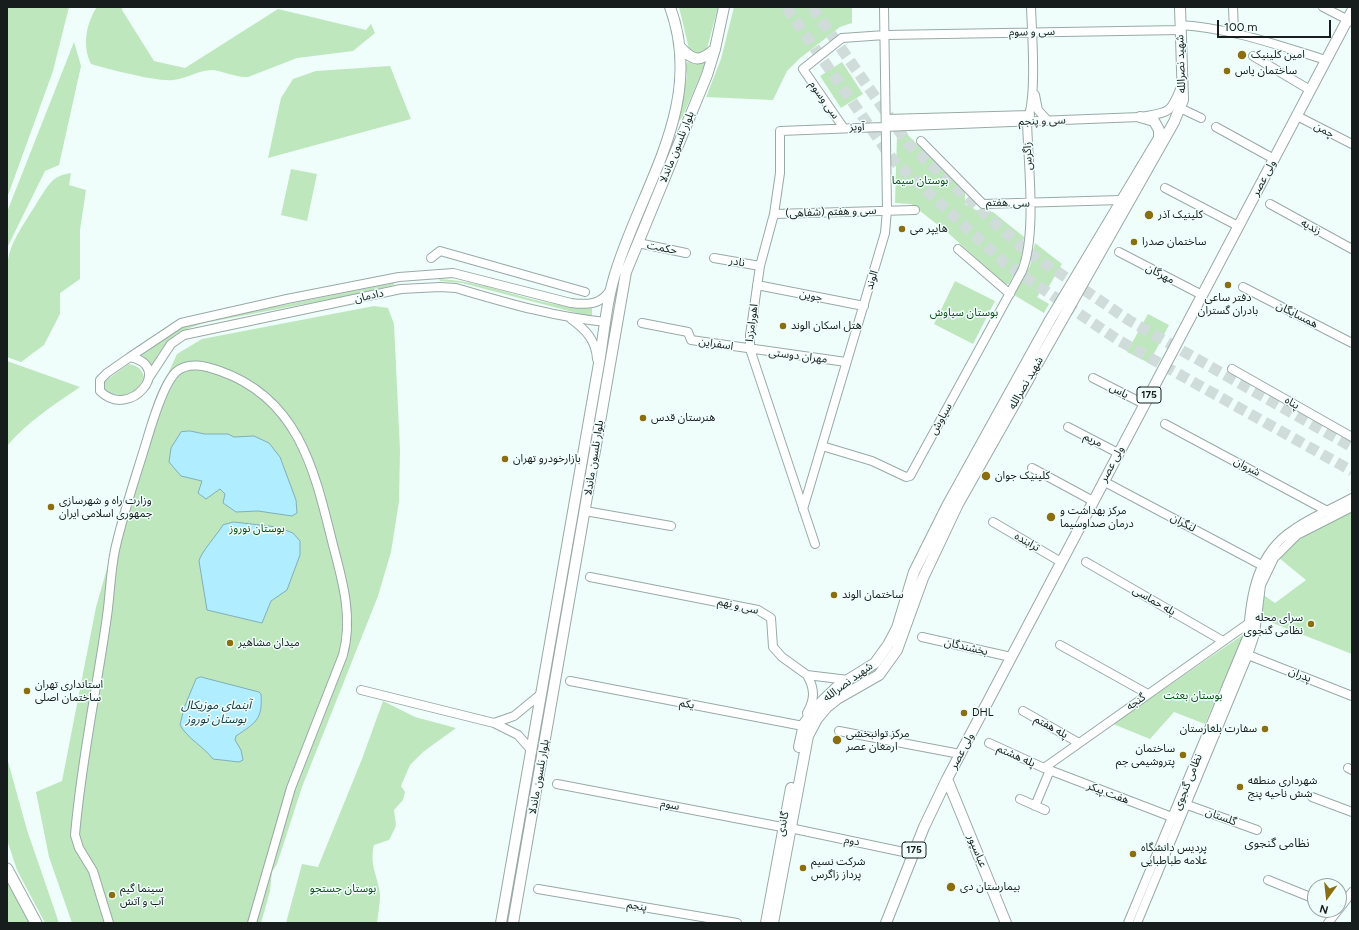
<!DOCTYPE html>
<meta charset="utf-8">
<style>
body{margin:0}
#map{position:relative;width:1359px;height:930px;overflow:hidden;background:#effefb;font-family:Figtree,sans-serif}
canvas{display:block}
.frame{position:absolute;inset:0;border:8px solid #171d1c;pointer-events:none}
.north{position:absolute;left:1307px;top:878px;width:40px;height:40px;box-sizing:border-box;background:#effefb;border:1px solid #99a4a2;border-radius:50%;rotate:195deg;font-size:11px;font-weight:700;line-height:16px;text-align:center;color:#171d1c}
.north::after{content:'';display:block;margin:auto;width:14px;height:18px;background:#8a6e0f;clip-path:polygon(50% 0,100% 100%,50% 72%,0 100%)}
.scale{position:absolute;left:1217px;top:20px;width:114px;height:18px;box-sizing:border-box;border:2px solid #171d1c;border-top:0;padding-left:5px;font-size:12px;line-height:14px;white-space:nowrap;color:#171d1c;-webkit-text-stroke:3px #effefb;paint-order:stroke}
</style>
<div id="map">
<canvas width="1359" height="930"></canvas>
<div class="frame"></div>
<div class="north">N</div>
<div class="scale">100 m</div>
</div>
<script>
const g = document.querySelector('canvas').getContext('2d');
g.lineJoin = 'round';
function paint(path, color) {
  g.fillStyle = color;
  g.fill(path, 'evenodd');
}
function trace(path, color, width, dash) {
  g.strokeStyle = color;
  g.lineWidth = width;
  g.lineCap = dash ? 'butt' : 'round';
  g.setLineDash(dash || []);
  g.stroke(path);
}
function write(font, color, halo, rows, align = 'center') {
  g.font = font + ' Figtree,"Noto Sans Arabic",sans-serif';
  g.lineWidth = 3;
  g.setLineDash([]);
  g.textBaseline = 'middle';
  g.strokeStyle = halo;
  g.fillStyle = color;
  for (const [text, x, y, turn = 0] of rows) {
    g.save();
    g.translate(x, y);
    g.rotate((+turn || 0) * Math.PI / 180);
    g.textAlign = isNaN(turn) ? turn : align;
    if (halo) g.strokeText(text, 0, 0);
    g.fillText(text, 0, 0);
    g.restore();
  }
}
paint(new Path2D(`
 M7,7H69L53,71L7,198Z
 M97,7H122V10L154,61L185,68L278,9L366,30L371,24L375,33L353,51L297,58L248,77C236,78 224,71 212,70C198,70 186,79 173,80C157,82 108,69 91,64C82,46 86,23 97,7Z
 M679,7H718L707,49L701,56L690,53Z
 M734,7H852V23L840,27L799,59L787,71L773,100L706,97L721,59Z
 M74,42L81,66L59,165L45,171L7,248V212Z
 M707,60L682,118L679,121L677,119L687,76L685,65L687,62L699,64Z
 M842,62L863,94L841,108L820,76Z
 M390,66L411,119L268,158L281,98L293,79L316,71Z
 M907,134L965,192V204L976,210L993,212L1024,237L1021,260L1009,284H1005L947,232L911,204L895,203L897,135Z
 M291,169L317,174L307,221L281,215Z
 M71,173L69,185L86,190L80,230V279L60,293V314L44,345L21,362L7,357C7,330 2,272 11,248C18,231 29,216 38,201C49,185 51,176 71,173Z
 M1035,243L1062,264L1045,293L1041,291L1037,297L1049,304L1044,313L1014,295L1030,266Z
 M439,279C491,281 539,309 592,307V317L462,283L440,281Z
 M955,281L995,301L973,344L934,324Z
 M394,283V285L358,294L204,323C176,332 163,340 152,368L148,360L141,356L180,328L194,323Z
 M374,306L388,308L394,324L400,450L399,501L391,552L378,596L302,787L277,864L272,872L270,891L261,923H72L49,857L36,792L62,781L96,607L154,404L177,354L202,339Z
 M1148,314L1169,325L1149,363L1127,352Z
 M7,361L80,387C55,404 27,422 7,446Z
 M129,364C138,366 142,369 144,377C138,391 129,398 114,394C109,393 106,392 103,388L104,382Z
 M1352,512V654L1265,620L1260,609L1262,594L1275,603L1306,580L1279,558L1292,542L1326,522Z
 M1244,634L1205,724L1174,712L1150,739L1113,724Z
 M383,701L415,717L456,728L423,752L410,765L401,786L405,792L403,800L394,810L396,826L389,840L374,845C369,866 378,875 380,895C380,904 378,914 377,923H286L302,864L318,867L362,759Z
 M7,758L27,830L59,923H45L17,870L7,840Z
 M7,875L30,923H7Z`), '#bee7be');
const water = new Path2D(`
 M190,431L205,434H228L234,437L254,436L269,443L280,457L296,500L297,513L292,516L258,511L236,512L223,503L225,494L220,489L206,499L198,493L202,481L181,476L169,462L171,448L181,432Z
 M234,522L277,527L293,533L300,541V555L287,590L271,601L262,623L207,610L199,561C201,552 217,535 223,525Z
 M201,677L259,692L261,694C263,720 255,723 236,736L235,740L241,750L243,760L239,762L213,759C203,746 188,739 180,725L184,708L196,679Z`);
paint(water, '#afedff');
trace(water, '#81afbb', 1);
trace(new Path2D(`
 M786,7L893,160L1006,264L1118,340L1352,471
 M812,7L909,145L1024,249L1130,321L1352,447`), '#cfdcda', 11, [11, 5.5]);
const minor = new Path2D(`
 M1233,7L1234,32
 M1323,7L1352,22
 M1180,25C1231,28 1277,45 1326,60
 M1253,56L1310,90
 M1035,95L1038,110L1048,121
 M1180,108L1201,118
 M1297,116L1352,144
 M886,119L1030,115
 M843,127L803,69L842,38L885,35L1180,30
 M1216,127L1274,159
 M921,141L983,204L1121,200
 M1165,188L1238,226
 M1270,204L1352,249
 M774,214L915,210
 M638,243L686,253
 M958,249L1010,294
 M1119,252L1202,295
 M431,258L440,251L585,292
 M714,258L760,266
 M757,285L864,306
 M1243,287L1352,343
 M571,319C585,329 596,340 597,359
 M642,323L688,332L691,340L846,362
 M130,357L181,323L287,299L399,277L453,273L571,303C587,305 601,305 610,290
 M130,357C175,366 130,421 100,391V380L107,373Z
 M1232,369L1352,437
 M150,376L171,344L184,335L401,289L440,287L456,288C507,303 553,317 606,322
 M1093,378L1144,404
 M1165,424L1331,513
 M1068,427L1118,453
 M822,446L872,461L906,477L910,476L1022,271C1037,235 1028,162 1027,121C1037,99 1032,34 1031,7
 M1032,468L1093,501
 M1103,481L1265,567
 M803,509L885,233L887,210L884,7
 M585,511L671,526
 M993,522L1061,562
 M815,544L750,349V335L760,266L774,214L780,173V131L1140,117C1169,112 1170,115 1181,87
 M1086,562L1223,641
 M590,577L758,610L771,618L773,647L782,657L807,675L848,680
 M922,637L1011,657
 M1060,645L1148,694
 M1243,653L1352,696
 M807,675C815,689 815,699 807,713
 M570,681L803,726
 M361,690L494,723L518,735L532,751
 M1023,711L1079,743
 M494,723L514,716L542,693
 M839,731L960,754
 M989,743L1044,768L1177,819
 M1044,768L1249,623L1253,622
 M1348,768L1352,770
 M557,784L782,827
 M1312,797L1352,812
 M1020,799L1045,810
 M1182,803L1257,830
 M1035,806L1050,770
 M790,828L913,854
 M1268,880L1315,899
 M538,889L737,923
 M1339,909L1352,892
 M109,923L93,871L79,848L75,835C81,763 96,693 106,623C110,599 110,574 115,550C123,514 135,479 146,443C151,426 163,384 176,372C188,361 206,366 220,371C300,399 315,473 333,545C343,582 353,618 343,655L291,788L252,923
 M1128,923L1248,635C1250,596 1257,553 1293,530C1311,517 1332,509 1352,498
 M1137,923L1248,655L1255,634L1261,585L1274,558L1297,535L1352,507
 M1328,923L1338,910`);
const major = new Path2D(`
 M680,47C694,62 700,62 715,49
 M799,747L804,724L816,707L838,686L875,663L888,645L897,628L914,572L947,506L1050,320L1159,138V130L1154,121L1140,117
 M947,779L1006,923
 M501,923L598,369C604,336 606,300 617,268C645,181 705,102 670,7
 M513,923L626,272L707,75L715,49L724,7
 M766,923L791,788
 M773,923L808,736L817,719L827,707L837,699L879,675L897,650L923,578L958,504L1174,122L1183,100L1180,7
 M886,923L924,827L947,779L1352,11`);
const highway = new Path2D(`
 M7,869L36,923`);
trace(minor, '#99aaa6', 10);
trace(major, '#99aaa6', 12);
trace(highway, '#99aaa6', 13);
trace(minor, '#fff', 8);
trace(major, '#fff', 10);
trace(highway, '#fff', 11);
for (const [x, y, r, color] of [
 [1242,55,5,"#8a6e0f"],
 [1227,71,4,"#8a6e0f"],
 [1149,215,5,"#8a6e0f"],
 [902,229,4,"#8a6e0f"],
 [1134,242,4,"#8a6e0f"],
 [1228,285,4,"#8a6e0f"],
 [783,326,4,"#8a6e0f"],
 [643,418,4,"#8a6e0f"],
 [505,459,4,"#8a6e0f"],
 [986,476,5,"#8a6e0f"],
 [51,507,4,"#8a6e0f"],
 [1051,517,5,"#8a6e0f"],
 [834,595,4,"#8a6e0f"],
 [1311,624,4,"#8a6e0f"],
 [230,643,4,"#8a6e0f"],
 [27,691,4,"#8a6e0f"],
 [964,713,4,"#8a6e0f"],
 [1265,729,4,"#8a6e0f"],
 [837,740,5,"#8a6e0f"],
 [1183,755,4,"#8a6e0f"],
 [1240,787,4,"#8a6e0f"],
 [1133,854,4,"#8a6e0f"],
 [803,868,4,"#8a6e0f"],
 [951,887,5,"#8a6e0f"],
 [112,895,4,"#8a6e0f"]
]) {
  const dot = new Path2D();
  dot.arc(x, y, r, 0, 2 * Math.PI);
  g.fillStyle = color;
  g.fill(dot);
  trace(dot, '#effefb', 1.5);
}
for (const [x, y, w] of [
 [1149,395,24],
 [914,850,24]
]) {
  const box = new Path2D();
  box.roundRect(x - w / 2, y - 8, w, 16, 3);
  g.fillStyle = '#effefb';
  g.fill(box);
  trace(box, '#171d1c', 1);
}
write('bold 10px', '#171d1c', null, [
 ["175",1149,395],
 ["175",914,850]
]);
write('11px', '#171d1c', '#effefb', [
 ["سی و سوم",1032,32,-1],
 ["شهید نصرالله",1181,64,-92],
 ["سی وسوم",824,100,55],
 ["سی و پنجم",1042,121,-2],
 ["آویز",857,127,-2],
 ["چمن",1324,130,28],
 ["بلوار نلسون ماندلا",677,147,-68],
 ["زاگرس",1028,156,-92],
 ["ولی عصر",1264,178,-62],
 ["سی .هفتم",1008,203,1],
 ["سی و هفتم (شفاهی)",831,212,-2],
 ["زندیه",1311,227,29],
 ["حکمت",662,248,11],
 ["نادر",737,262,10],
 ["مهرگان",1160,274,27],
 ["الوند",872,280,-73],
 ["دادمان",369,296,-12],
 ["جوین",811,296,11],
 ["همسایگان",1297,315,27],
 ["اهورامزدا",752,323,-83],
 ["اسفراین",716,344,9],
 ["مهران دوستی",798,356,7],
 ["شهید نصرالله",1026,383,-60],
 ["یاس",1119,391,28],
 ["پناه",1292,403,30],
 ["سیاوش",941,419,-61],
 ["مریم",1093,440,27],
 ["بلوار نلسون ماندلا",594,458,-81],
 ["ولی عصر",1112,464,-62],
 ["شروان",1247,467,28],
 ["لنگران",1183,523,28],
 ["ترابنده",1027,542,30],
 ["پله حماسی",1154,601,30],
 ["سی و نهم",738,606,13],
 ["بخشندگان",966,647,13],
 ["پدران",1300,675,21],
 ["شهید نصرالله",848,682,-36],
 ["گنجه",1136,702,-35],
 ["یکم",687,704,11],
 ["پله هفتم",1051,727,29],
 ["ولی عصر",962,751,-62],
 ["پله هشتم",1016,756,24],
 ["بلوار نلسون ماندلا",539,777,-80],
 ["نظامی گنجوی",1188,782,-68],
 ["هفت پیکر",1108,793,21],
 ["سوم",670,805,11],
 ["گلستان",1221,817,20],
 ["گاندی",783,824,-79],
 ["دوم",852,841,11],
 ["عباسپور",977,851,68],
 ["پنجم",637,906,10]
]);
write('11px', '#171d1c', '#effefb', [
 ["امین کلینیک",1251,55],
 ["ساختمان یاس",1235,71],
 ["کلینیک آذر",1158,215],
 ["هایپر می",910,229],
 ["ساختمان صدرا",1142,242],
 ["دفتر ساعی",1228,298,"center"],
 ["بادران گستران",1228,311,"center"],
 ["هتل اسکان الوند",791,326],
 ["هنرستان قدس",651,418],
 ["بازارخودرو تهران",513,459],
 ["کلینیک جوان",995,476],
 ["وزارت راه و شهرسازی",59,501],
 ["جمهوری اسلامی ایران",59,514],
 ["مرکز بهداشت و",1060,511],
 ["درمان صداوسیما",1060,524],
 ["ساختمان الوند",842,595],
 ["سرای محله",1303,618,"right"],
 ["نظامی گنجوی",1303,631,"right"],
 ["میدان مشاهیر",238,643],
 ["استانداری تهران",35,685],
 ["ساختمان اصلی",35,698],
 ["DHL",972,713],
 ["سفارت بلغارستان",1257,729,"right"],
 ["مرکز توانبخشی",846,734],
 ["ارمغان عصر",846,747],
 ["ساختمان",1175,749,"right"],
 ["پتروشیمی جم",1175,762,"right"],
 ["شهرداری منطقه",1248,781],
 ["شش ناحیه پنج",1248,794],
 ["پردیس دانشگاه",1141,848],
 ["علامه طباطبایی",1141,861],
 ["شرکت نسیم",811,862],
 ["پرداز زاگرس",811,875],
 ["بیمارستان دی",960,887],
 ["سینما گیم",120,889],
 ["آب و آتش",120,902]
], 'left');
write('11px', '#0a5013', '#effefb', [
 ["بوستان سیما",920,181],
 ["بوستان سیاوش",964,313],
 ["بوستان نوروز",257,529],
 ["بوستان بعثت",1193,696],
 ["بوستان جستجو",343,889]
]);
write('italic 12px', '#113741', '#effefb', [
 ["آبنمای موزیکال",216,705],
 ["بوستان نوروز",216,719]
]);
write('12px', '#171d1c', '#effefb', [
 ["نظامی گنجوی",1277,843]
]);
</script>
